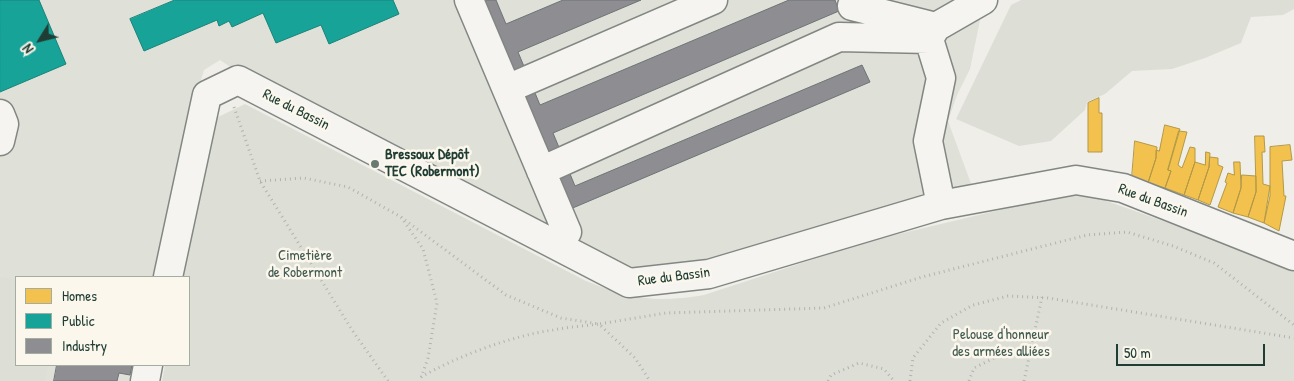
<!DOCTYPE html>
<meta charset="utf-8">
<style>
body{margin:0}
#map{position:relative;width:1294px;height:381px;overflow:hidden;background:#efeee8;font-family:"Patrick Hand",sans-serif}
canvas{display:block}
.legend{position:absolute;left:15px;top:276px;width:175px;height:90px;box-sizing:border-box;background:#fbf7ec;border:1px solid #a3ada2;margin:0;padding:6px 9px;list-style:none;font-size:15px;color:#1f3d34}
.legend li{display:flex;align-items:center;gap:10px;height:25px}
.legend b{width:25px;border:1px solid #a3ada2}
.north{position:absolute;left:15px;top:15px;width:50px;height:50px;-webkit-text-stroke:4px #fbf7ec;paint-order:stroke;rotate:234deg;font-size:14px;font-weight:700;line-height:20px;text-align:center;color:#1f3d34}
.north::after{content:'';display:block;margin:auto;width:18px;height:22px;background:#1f3d34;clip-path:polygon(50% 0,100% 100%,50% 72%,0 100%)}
.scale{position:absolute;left:1116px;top:344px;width:149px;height:22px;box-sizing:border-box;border:2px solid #1f3d34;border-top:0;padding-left:6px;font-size:15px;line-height:18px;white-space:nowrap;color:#1f3d34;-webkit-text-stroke:4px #fbf7ec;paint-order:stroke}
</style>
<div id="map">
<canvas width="1294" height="381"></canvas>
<ul class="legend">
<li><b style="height:14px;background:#f2c14e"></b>Homes</li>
<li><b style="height:14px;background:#17a398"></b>Public</li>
<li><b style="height:14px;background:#8d8d92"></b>Industry</li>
</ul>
<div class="north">N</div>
<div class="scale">50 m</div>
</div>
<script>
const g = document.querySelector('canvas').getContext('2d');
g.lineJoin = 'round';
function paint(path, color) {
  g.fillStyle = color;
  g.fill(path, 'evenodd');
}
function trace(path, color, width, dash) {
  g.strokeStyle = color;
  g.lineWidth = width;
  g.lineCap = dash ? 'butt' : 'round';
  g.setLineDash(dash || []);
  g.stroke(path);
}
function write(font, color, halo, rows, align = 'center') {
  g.font = font + ' "Patrick Hand",sans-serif';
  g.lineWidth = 5;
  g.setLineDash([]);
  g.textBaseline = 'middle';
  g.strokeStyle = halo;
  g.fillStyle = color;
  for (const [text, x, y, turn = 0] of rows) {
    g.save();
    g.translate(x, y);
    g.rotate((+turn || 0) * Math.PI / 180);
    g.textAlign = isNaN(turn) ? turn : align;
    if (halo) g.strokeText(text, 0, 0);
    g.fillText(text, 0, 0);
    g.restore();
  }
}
paint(new Path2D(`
 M0,0H969L980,20L970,69L957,95L948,121L973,189L744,255L641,272L619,266L245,77L220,60L204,70L191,113L157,277H16V365H140L136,381H0Z`), '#dfe0d7');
paint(new Path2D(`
 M1021,0H1294V9L1283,15L1251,17L1241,43L1205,58L1172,69L1132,71L1105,94L1087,102L1085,110L1051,141L1019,146L956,119L1011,5Z
 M245,104L586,281C631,299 655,303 704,295L869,241L1059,196L1076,194L1095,197L1243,249L1294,271V381H162L165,365H189V277H183L216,118Z
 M0,277L16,280V365H48L45,381H0Z`), '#dddfd6');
const homes = new Path2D(`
 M1099,98V113H1102V152H1088V103Z
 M1165,125L1180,129L1168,170L1171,171L1165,188L1148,183L1156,158V150L1159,151Z
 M1179,131L1187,132L1178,165L1182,168L1190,147L1195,148V162L1184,195L1165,188L1171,171L1168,170Z
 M1255,136H1264L1265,152H1262L1263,184L1270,186L1264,223L1248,217L1256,192Z
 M1135,141L1157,147L1156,158L1148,183L1132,177Z
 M1290,145L1292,160L1282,161L1284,196H1286L1279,231L1264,223L1270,196V147Z
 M1206,152L1210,153L1209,167L1198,200L1184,195L1195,162L1205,165Z
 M1210,157L1218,158V165L1223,167L1210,205L1198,200L1209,167Z
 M1234,162H1240L1241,188L1233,213L1218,207L1227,183L1225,182L1228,173L1234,175Z
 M1242,175L1256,176V192L1248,217L1233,213L1241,188Z`);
paint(homes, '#f2c14e');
trace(homes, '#b39946', 1);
const public = new Path2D(`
 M0,0H39L66,64L0,92Z
 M175,0H393L399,14L329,44L321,25L276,43L263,13L232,27L229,21L219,26L217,20L144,51L130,19Z`);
paint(public, '#17a398');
trace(public, '#19847a', 1);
const industry = new Path2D(`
 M478,0H496L506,24L563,0H641L518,52L540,105L789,0H835L839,11L553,133L575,186L862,65L870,82L568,210Z
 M57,365H132L130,375L119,373L117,381H54Z`);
paint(industry, '#8d8d92');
trace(industry, '#6c7576', 1);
const minor = new Path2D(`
 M469,0L567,232
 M852,6L936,27
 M507,89L713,0
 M0,114L4,124L0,141
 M541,171L839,37L929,39
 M941,205L928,141L941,78L929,39L936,27L983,0
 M168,277L207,95L238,80L629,283L709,274L941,205L1076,180L1123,188L1294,256
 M145,381L148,365`);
trace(minor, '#828783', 31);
trace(new Path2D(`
 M234,107L260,181L352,330L388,381
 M260,181L304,178L348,187L401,217L423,249L437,303L428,358L420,381
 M401,217L506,295L561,318L599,324L666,313L824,308L922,277L1087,235L1127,232L1173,246L1214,263L1294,325
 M421,377C458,356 511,336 553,330C568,327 584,326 599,324L635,358L650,381
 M828,381L831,375L859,363L884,369L894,381
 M910,381L913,358L941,323L973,305L1008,296L1048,298L1294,338
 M969,381L974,368L994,358L1030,353
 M1024,381L1042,297`), '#b1b3b0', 3, [1, 4]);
trace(minor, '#f5f4f0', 28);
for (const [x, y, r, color] of [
 [375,164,5,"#687b73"]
]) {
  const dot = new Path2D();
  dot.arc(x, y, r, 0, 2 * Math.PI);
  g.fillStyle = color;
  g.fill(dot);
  trace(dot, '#fbf7ec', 2);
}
write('15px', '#1f3d34', '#fbf7ec', [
 ["Rue du Bassin",296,110,27],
 ["Rue du Bassin",1153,201,20],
 ["Rue du Bassin",674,277,-7]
]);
write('bold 15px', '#1f3d34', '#fbf7ec', [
 ["Bressoux Dépôt",385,155],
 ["TEC (Robermont)",385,172]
], 'left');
write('15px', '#425b52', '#fbf7ec', [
 ["Cimetière",305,256],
 ["de Robermont",305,273],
 ["Pelouse d'honneur",1001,335],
 ["des armées alliées",1001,352]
]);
</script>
